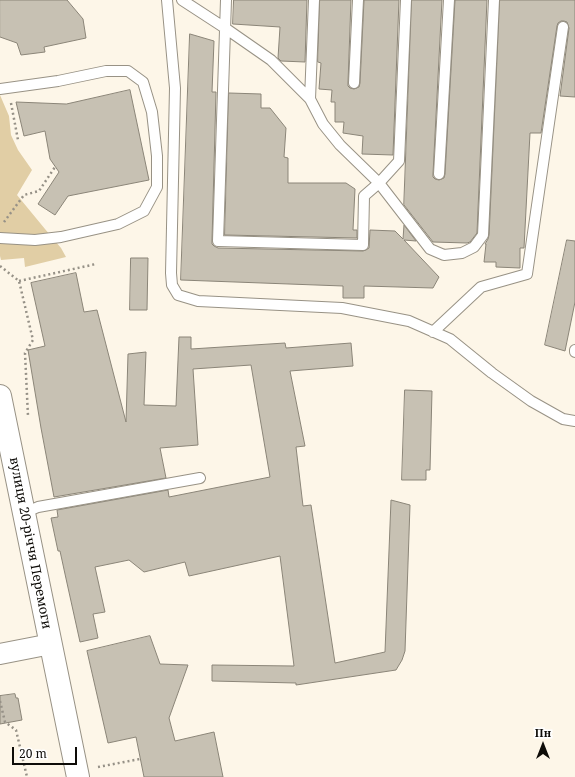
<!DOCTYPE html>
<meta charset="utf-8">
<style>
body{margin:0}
#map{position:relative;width:575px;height:777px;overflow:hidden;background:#fdf6e8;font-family:"Noto Serif",serif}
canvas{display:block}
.north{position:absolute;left:523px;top:725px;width:40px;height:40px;-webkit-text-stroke:3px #fff;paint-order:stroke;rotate:0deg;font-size:11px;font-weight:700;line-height:16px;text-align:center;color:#0e0c08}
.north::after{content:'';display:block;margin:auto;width:14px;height:18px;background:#0e0c08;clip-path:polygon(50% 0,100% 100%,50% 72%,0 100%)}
.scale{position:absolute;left:12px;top:747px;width:65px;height:18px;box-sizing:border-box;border:2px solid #0e0c08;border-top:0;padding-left:5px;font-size:12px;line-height:14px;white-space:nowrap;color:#0e0c08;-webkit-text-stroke:3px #fff;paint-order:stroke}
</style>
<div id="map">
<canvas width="575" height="777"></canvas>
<div class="north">Пн</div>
<div class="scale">20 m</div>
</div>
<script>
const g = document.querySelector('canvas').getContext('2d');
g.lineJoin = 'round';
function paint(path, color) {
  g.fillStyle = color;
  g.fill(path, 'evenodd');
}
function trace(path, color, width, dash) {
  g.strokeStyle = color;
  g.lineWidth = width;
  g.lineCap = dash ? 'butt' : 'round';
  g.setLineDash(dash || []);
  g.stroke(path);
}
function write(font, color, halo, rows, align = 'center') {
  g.font = font + ' "Noto Serif",serif';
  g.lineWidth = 4;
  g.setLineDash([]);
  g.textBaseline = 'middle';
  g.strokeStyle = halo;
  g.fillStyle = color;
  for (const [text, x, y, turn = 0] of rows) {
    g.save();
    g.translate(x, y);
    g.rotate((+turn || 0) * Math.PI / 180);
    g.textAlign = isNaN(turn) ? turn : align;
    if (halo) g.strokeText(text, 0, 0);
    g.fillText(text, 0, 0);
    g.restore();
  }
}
paint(new Path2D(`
 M0,95L9,116L11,135L18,150L32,170L17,195L45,229L61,248L66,257L25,267L24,258L1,260L0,256Z`), '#e1cea5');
const building = new Path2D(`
 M0,0H67L83,19L86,38L44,47L45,52L21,55L17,43L0,37Z
 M234,0H307L305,62L281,61L278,58L280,27L233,24Z
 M320,0H351L348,83V86L350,88L354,89L359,87L360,83L364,0H399L393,155L362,154L363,136L343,133L344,122H335V102H331L332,90L319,89L321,63L318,62Z
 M412,0H442L433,174V177L435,179L439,180L444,178L445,174L455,0H487L477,233L470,242L467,243L433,242L404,205Z
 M500,0H575V97L560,96L569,28L567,22L564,21H561L558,23L557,26L541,133H530L524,248H520V268L496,267V262H484L486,244H485L488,239L489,235Z
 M190,34L214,41L212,92H216L212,241V244L214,246L218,248L363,251L366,250L369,248L370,230L395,231L403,239L404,225L416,241L404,240L439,277L433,288L364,286V298H343V286L181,280Z
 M130,90L149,180L68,196L55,215L38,204L59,172L50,159L45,131L24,136L16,102L66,104Z
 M229,93L261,94V108H270L286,128L284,157L288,158V183H346L355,189L353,230H357V238L225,235Z
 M567,240L575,241V302L565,351L545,345Z
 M131,258H148L147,310H130Z
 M76,273L84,312L97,310L126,422L128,354L146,352L144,405L176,406L179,337H191V349L285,343L286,348L351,343L353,366L290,371L305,446L296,447L303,506L311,505L335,663L385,652L391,500L410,505L405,651L402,660L396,670L296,685V683L212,681V665L294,666L280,556L189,576L185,562L144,572L129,560L95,567L105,612L93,614L98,638L80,642L65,574L60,551H58L51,518L58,517L57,510L168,490L169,497L270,477L251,365L193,369L198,445L160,448L166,478L54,497L41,428L28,350L45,346L31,283Z
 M405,390L432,391L430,470H426V480H402Z
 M150,636L160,664L188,665L169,718L175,741L214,732L223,777H144L136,737L108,743L87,651Z
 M15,694L16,698H18L22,720L0,724V696Z`);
paint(building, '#c7c1b3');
trace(building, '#8b8578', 1);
const lane = new Path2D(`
 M167,0L175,88L171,273L172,285L178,295L198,301L342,308L409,321L450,339L492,373L531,401L563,419L575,421
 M182,0L225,28L271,60L310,99L323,124L340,145L379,183L430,249L444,255L462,253L474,247L483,235L494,0
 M226,0L218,241L363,245L364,196L379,183L399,161L406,0
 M354,83L358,0
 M0,89L58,81L106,71H128L143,82L152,112L157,156V187L144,211L118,224L61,237L35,240L0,238
 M310,99L314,0
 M439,174L449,0
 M433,332L481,287L527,274L563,27
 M575,352V350
 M24,513L38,507L200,478`);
const street = new Path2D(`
 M0,654L51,644`);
const secondary = new Path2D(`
 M0,396L78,777`);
trace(lane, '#989285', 12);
trace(street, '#989285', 22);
trace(secondary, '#989285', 24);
trace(new Path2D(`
 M11,103L18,140
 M4,222L24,195L39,191L55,167
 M0,266L19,281L33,340L25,353L28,416
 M19,281L96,264
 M0,701L5,722L16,730L27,777
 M98,767L140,759`), '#969187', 2.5, [2, 3]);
trace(lane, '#fff', 10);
trace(street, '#fff', 20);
trace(secondary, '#fff', 22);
write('13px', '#0e0c08', '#fff', [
 ["вулиця 20-річчя Перемоги",30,543,79]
]);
</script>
